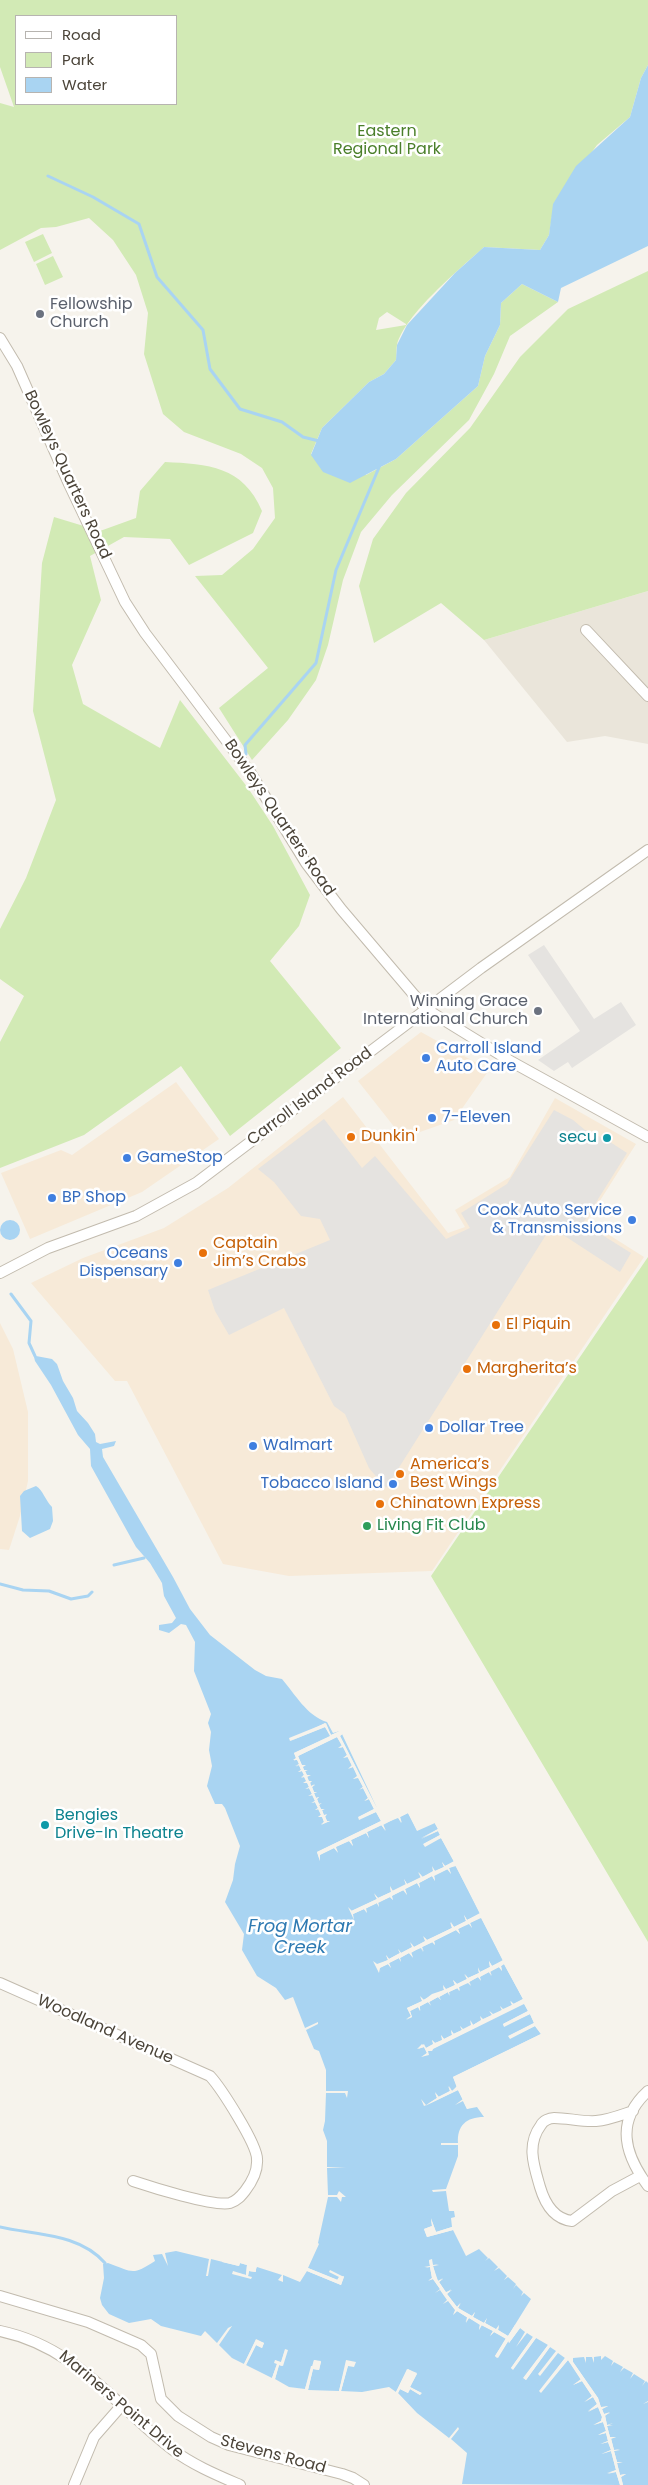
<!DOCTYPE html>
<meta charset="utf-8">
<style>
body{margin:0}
#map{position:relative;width:648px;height:2485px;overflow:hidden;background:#f6f3ec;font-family:Poppins,sans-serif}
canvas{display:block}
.legend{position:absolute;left:15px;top:15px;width:162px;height:90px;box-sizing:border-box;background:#fff;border:1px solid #b7b4b0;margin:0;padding:6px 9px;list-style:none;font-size:15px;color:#4b4439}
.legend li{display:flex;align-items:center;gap:10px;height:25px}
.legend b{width:25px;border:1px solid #b7b4b0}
</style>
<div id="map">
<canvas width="648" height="2485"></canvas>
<ul class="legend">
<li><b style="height:6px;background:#fff"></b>Road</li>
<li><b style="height:14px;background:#d2eab5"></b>Park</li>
<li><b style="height:14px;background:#a9d4f2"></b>Water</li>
</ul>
</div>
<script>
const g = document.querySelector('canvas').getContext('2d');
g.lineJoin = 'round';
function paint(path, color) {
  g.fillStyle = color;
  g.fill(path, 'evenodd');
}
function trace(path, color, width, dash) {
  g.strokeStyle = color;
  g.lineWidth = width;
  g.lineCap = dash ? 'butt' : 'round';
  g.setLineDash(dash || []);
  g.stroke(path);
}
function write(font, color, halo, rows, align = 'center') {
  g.font = font + ' Poppins,sans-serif';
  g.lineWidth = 5;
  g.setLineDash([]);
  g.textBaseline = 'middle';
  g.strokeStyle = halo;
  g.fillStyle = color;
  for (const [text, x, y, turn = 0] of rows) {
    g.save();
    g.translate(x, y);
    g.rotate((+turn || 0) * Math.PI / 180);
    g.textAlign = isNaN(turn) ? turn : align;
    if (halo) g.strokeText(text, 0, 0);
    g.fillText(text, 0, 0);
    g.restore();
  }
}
paint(new Path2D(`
 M648,591V744L605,736L567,742L484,640Z`), '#eae5da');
paint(new Path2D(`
 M421,1032L489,1070L454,1120L403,1138L358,1081Z
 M176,1082L219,1139L142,1192L30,1239L1,1173L61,1150L72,1155Z
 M343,1097L448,1233L465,1227L455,1210L510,1177L555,1098L636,1144L587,1221L644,1257L432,1571L289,1576L223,1564L127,1381H115L31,1283L83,1258L164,1228L228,1188Z
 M0,1323L13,1349L28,1412V1481L20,1516L9,1550L0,1549Z`), '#f7ead8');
paint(new Path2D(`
 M0,0H648V65L641,78L630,117L597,145L554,204L549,235L540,250L484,247C460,269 405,314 397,345C396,349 397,355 396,360L384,374L369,382L322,428L311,454L366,475L396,459L478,386L485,356L500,325L501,303L522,284L558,302L510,336L494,374L469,420L392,495L361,532L343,580L328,645L316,680L288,720L252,760L219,708L268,668L195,576L222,575L253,549L275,518L273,488L262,468L241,454L184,432L163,414L144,354L148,313L136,275L113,240L89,218L56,227L41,228L0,250V103L14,107L0,67ZM16,16H176V104H16ZM387,312L406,324V325L376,330L379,318Z
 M43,234L52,253L34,262L25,242Z
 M53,256L63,277L45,285L36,264Z
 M648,271V591L484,640L441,603L374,643L359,586L373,539L406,493L470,428L520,357L568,309Z
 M165,462C208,464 243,466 262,511L253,533L189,565L170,539L124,537L90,556L101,600L72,665L83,704L160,748L180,700L248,788L273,826L310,895L299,926L270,961L341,1048L230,1136L181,1066L84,1135L0,1168V1042L24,996L0,979V929L26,878L56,800L33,711L42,563L54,517L100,531L136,518L140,491Z
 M648,1257V1942L431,1576Z`), '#d2eab5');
paint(new Path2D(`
 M544,945L594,1019L621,1002L636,1025L572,1068L568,1062L554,1071L538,1060L580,1031L528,955Z
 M554,1110L573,1120L585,1130L607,1140L627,1153L583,1223L631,1253L620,1272L551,1227L386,1488L369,1468L345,1414L334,1406L284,1308L229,1335L215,1311L208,1290L330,1240L320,1219L301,1216L274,1182L258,1169L324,1119L362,1168L375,1156L446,1239L470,1228L461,1213L507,1184Z`), '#e5e3e0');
paint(new Path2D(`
 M648,65V246L561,288L558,302L522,284L501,303L500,325L485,356L478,386L396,459L350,483L323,472L311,455L322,428L369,382L384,374L396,360L397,345L407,325L455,273L484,247L540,250L549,235L553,204L576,166L630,117L641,78Z
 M0 1230a10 10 0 1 1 20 0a10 10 0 1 1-20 0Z
 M36,1356L52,1359L57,1364L63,1381L73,1398L77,1411L88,1423L95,1434L96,1442L100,1444L116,1441L114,1446L102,1449L103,1457L173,1577L190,1609L210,1635L255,1670L266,1676L282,1679C295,1694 307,1716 327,1722L333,1733L340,1731L331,1735L325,1723L290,1741L325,1727L331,1736L294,1753L296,1758L294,1761L297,1759L299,1764L296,1767L299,1765L301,1770L298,1772L302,1771L304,1775L301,1777L304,1776L307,1782L303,1784L307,1782L309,1787L306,1789L309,1788L312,1794L309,1796L312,1795L315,1801L312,1803L315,1802L318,1808L315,1810L318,1809L321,1815L318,1817L322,1816L324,1822L321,1824L330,1821H327L325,1816L327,1815L324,1816L322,1810L324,1809H321L319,1805L321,1803L319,1804L317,1799L319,1797L316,1798L314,1793L317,1792H314L312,1787L315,1785L311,1786L310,1782L312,1781L309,1782L307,1776L310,1775L307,1776L305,1771L307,1770H304L302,1766L305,1765L302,1766L298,1756L337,1737L342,1746L339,1748L343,1747L347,1755L344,1758L347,1756L352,1766L349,1768L353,1767L358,1776L353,1779L358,1777L363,1787L360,1789L363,1788L368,1798L365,1801L369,1799L374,1809L359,1817V1819L376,1812L381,1821L317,1852L320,1861L319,1855L334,1848L338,1852L335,1847L349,1841L353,1846L351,1840L366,1833L369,1838L367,1832L382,1825L385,1831L383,1825L398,1817L401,1823L400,1817L408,1813L417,1830L434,1822L438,1829L421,1838L438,1831L440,1835L424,1844L441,1838L454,1862L445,1866L442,1862L444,1867L435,1871L432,1868L434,1871L422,1877L419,1872L421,1877L407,1884L404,1879L406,1884L392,1891L390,1886L391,1892L378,1898L374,1894L377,1899L351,1911L348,1907L353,1914L364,1909L367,1913L365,1909L377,1903L379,1907L378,1903L390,1897L393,1900L391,1896L404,1890L407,1895L405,1889L417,1883L420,1888L419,1883L432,1876L435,1881L434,1876L448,1869L451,1874L449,1868L456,1866L480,1914L467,1920L464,1915L466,1921L454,1927L451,1922L452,1928L427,1940L424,1937L426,1941L414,1947L411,1943L413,1947L401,1953L398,1949L400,1953L389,1959L386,1955L388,1960L377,1965L375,1961L381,1972L379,1968L388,1964L391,1968L389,1963L399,1958L401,1962L400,1958L409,1953L413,1957L411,1953L421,1947L424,1952L422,1947L433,1942L435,1945L434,1941L456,1930L460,1934L458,1929L469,1923L472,1928L470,1923L481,1917L503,1961L492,1966L489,1961L490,1967L480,1972L478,1968L479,1973L468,1978L465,1974L467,1979L457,1984L453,1980L455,1985L445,1990L443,1985L444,1990L423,2000L420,1997L423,2001L407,2008L411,2016L406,2019L412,2017L410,2011L418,2007L421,2011L419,2007L428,2002L431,2005L429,2002L438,1997L441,2000L439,1997L448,1992L449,1995V1992L458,1988L459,1991V1987L468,1982L471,1985L469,1982L478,1977L481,1980L479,1977L489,1972L491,1976L490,1972L499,1967L502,1971L501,1966L504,1964L523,1999L513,2004L511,2001L512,2005L503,2010L500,2006L502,2010L493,2015L490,2011L492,2015L482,2020L480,2016L482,2020L473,2025L471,2021L472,2025L463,2030L460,2026L462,2030L453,2034L451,2030L452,2035L444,2039L441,2035L443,2040L435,2043L432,2040L434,2044L426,2048L424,2044L418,2049L424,2047L427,2053L422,2057L427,2054L428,2051L433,2050L432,2049L524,2003L528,2011L503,2024L504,2026L530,2014L534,2023L509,2036L510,2038L535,2026L541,2034L453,2077L457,2088L452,2091L448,2086L450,2091L438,2097L435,2093L437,2098L425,2106L458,2090L463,2099L455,2105L463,2101L467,2109L477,2107L484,2117C466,2117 457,2126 458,2143H441V2145H458V2156L446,2189L432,2190L433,2192L446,2191L449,2211H454L455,2217L451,2218L452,2227L436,2232L431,2219L432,2226L424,2229L427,2237L453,2230L466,2256L479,2249L488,2258L485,2261L489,2258L498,2267L494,2271L499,2268L507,2276L504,2280L508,2277L516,2284L513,2289L516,2285L523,2292L521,2296L524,2293L531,2299L508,2336L498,2330L499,2325L497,2330L485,2323L487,2318L484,2323L473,2317L475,2312L472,2316L458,2308L460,2303L457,2307L447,2294L451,2289L446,2293L439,2282L443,2279L438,2281L433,2266L439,2265H433L429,2260L430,2266L425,2268L430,2267L432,2278L429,2280L433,2279L440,2289L436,2293L440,2289L456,2311L453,2315L457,2311L468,2318L465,2322L469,2318L480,2325L479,2330L481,2325L493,2331L490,2336L494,2332L506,2339L495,2356L498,2358L509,2340V2343L520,2328L525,2332L516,2347L527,2333L533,2337L511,2368L513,2369L536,2338L548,2345L524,2378L526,2380L550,2347L556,2351L538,2374L540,2376L558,2353L565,2358L540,2392L568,2360L581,2380L573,2385L582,2381L592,2396L585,2402L593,2397L597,2404L588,2412L598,2407L602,2417L601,2421L594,2425L603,2422L606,2431L598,2435L606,2433L608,2441L601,2444L608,2442L611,2450L602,2454L611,2451L616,2470L607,2473L616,2472L620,2485L462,2484L467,2453L451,2439L459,2429L458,2427L449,2438L417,2413L398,2393L400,2389L408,2393L410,2389L420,2395L421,2393L410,2387L417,2374L408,2369L396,2392L389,2387L362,2392L341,2391L348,2365L347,2360L339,2391L308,2390L313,2369L319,2370L321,2362L314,2360L313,2366H311L305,2389L289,2387L275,2379L279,2365L282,2366L285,2350L281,2363L275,2360L277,2364L272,2378L246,2365L256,2345L262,2348L264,2343L256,2340L244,2364L232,2358L219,2345L232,2326L228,2328L217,2343L205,2331L201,2336L161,2326L151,2319L129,2323L109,2314L102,2305L100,2298L104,2278L103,2264L108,2263C133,2272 132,2276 155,2261L153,2255L162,2254L168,2266L165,2253L176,2251L209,2259L206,2276H208L211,2259L239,2266L240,2263L247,2265L246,2275L233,2272L248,2276L249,2271L255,2272L257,2267L282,2275L278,2280L283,2282V2275L300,2282L307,2271L341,2285L344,2276L339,2277L338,2280L308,2268L319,2244L318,2243L328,2197H337L341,2202L342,2197H346L339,2191L337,2195H328L327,2168L346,2167H327V2141L323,2130L325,2121L326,2093H345L347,2098L348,2091H326V2070L319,2051L314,2049L306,2030L318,2024V2022L305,2028L293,1997L285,2000L276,1988L257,1976L242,1950L244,1934L225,1902L233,1880L235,1864L240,1846L225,1808L222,1804H215L207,1786L212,1766L209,1750L211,1732L208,1723L211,1714L194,1671L195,1642L186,1625L181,1624L169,1633L159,1630V1625L172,1623L176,1618L164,1596L162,1583L150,1563L136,1547L91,1466L90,1449L78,1435L51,1385L35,1361L34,1357Z
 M36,1486C43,1490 45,1500 52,1507L53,1521L50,1529L30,1538L22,1531L20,1496L24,1491Z
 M342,1734L377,1808L340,1736Z
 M601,2356V2360L605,2356L613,2361L611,2366L614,2362L623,2367L620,2372L624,2368L633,2373L630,2379L634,2374L645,2381L642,2386L646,2381L648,2383V2401L643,2404L648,2402V2485H623L621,2477L626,2474L620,2475L617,2463L622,2462H617L614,2451L620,2449L614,2450L611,2438L616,2437H610L607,2426L613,2425H607L605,2415L610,2413L604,2414L602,2409L608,2406L601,2408L598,2398L573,2362V2358L584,2357L586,2363V2357H592L594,2363V2357Z`), '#a9d4f2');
paint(new Path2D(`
 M326,1723L331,1735L342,1730L344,1733L340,1736L383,1822L408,1810L419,1828L434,1820L437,1821L525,1998V2001L543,2033L542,2037L456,2079L471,2107L467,2109L458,2090L424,2106L421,2099L426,2105L437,2098L435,2092L439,2097L450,2091L449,2086L452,2091L457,2086L453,2077L541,2034L535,2026L510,2039L508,2036L534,2023L530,2014L504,2027L503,2024L528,2011L524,2004L433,2049L432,2051H428L429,2055L421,2057L427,2053L424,2047L417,2049L422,2044L426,2048L433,2044L432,2040L435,2043L442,2040L441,2035L444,2039L452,2035L451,2030L454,2034L462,2030L460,2026L463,2029L471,2025L470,2020L473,2025L481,2020L480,2016L483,2019L492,2015L489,2011L493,2014L502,2010L500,2006L503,2009L512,2005L510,2001L514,2004L523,1999L504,1964L501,1966L502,1971L499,1967L490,1971L492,1976L489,1972L480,1977L481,1981L478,1977L469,1982L471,1986L468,1983L459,1987L460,1991L457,1988L449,1992L450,1996L448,1992L439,1997L441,2000L438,1997L429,2002L431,2006L428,2002L420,2006V2011L418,2007L410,2011L412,2017L406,2020L411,2016L407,2008L422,2001L420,1996L424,2000L432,1994L444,1990L443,1985L446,1989L455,1985L453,1980L457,1984L467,1979L464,1974L468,1978L479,1973L478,1967L480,1972L490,1967L489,1961L492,1966L503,1960L481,1918L470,1923L472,1928L469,1924L458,1929L460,1934L456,1930L434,1941L435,1945L432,1942L422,1947L423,1952L421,1948L411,1952L413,1958L409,1953L400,1958L401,1962L399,1958L389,1963L391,1968L388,1964L380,1968L379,1973L373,1961L377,1964L388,1960L386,1955L389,1959L400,1953L398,1949L401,1953L412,1947L410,1942L414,1947L425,1941L423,1936L427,1940L452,1928L450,1922L454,1927L466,1921L464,1915L467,1920L480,1913L455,1865L449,1868L451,1874L447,1869L434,1875L435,1881L432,1876L419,1883L420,1888L417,1883L405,1889L407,1895L403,1890L392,1896L393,1900L390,1897L378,1902L379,1907L377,1903L366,1908L367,1913L364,1909L353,1914L354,1920L348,1907L352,1911L377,1899L374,1893L378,1898L391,1892L390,1886L393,1891L406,1885L404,1879L407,1884L421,1878L418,1872L423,1877L433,1871L432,1866L435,1871L444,1867L442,1862L445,1866L454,1861L441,1838L425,1847L423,1844L440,1835L438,1831L421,1839L438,1829L435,1823L417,1831L408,1813L400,1817L402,1823L398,1818L383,1824L386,1831L381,1825L367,1832L369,1838L366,1833L351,1840L353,1846L349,1841L336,1847L338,1853L334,1848L320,1855V1861L317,1852L381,1821L376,1812L359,1820L358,1817L374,1809L369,1799L364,1801L368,1798L363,1788L359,1790L363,1787L358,1778L353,1779L357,1776L353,1767L348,1769L352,1765L348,1757L343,1758L347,1755L343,1747L338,1748L342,1745L337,1737L298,1756L302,1765H306L303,1767L304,1770H308L305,1771L307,1775H311L307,1777L309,1781H312L310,1783L311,1786L315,1784L312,1787L314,1792H317L314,1793L316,1798L319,1797L317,1799L319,1804L322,1803L319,1805L321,1809H325L322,1810L324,1815L327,1814L325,1817L327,1821H330L321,1825L324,1822L322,1817H318L321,1815L319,1809L315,1810L318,1808L315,1802L311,1803L315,1801L313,1795L308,1796L312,1794L309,1788L305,1789L309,1787L307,1783H303L306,1781L304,1777L301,1778L304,1775L302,1771L298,1772L301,1770L299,1765L295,1766L299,1764L297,1760H293L296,1758L294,1753L330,1736L325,1727L290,1741L289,1738Z
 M431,2218L436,2232L452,2227L453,2230L427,2237L424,2229L432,2226Z
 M222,2259L248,2262L250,2268L253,2269L257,2264L259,2266L256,2267V2272L249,2271L248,2276L252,2277L251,2279L232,2274L233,2271L246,2275L247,2265L240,2263L239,2266L222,2262Z
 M432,2259L433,2265L439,2264L433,2266L436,2277L438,2281L443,2278L439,2282L446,2292L452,2290L447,2294L457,2307L461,2303L458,2308L472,2316L475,2312L473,2317L484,2323L487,2318L485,2323L496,2329L499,2325L498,2330L508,2336L515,2325L520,2328L509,2343L508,2341L497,2358L495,2356L506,2338L494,2332L490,2336L493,2331L482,2325L479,2330L480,2324L469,2318L466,2323L467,2317L457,2311L453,2315L455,2310L448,2301L443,2304L447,2300L440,2290L435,2293L440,2289L433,2279L428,2281L432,2278L430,2267H424L430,2266L429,2260Z
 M308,2268L337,2280L339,2277L329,2272L330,2270L344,2277L341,2285L307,2271Z
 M533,2337L536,2338L513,2370L511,2368Z
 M256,2339L264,2343L262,2348L256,2345L246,2365L244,2364Z
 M548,2345L550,2347L526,2380L523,2378Z
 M285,2349L288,2350L283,2366L279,2365L275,2379L272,2378L277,2364L274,2363L275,2360L281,2362Z
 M565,2358H573V2362L598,2398L601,2407L608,2406L602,2409L604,2414L610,2412L605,2416L607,2425L613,2423L607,2426L610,2437H616L611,2439L614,2450H620L614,2451L617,2462H623L617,2463L620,2475L626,2474L621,2477L623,2485H620L616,2472L607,2474L616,2470L611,2451L601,2454L611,2450L608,2442L600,2444L608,2441L606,2433L598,2435L606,2431L603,2422L593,2425L601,2421L602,2417L598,2407L588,2411L597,2404L593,2397L584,2402L592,2396L582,2381L573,2385L581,2379L568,2360L541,2393L539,2391Z
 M314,2360L321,2361L319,2370L313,2369L308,2390L305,2389Z
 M346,2360L356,2362L354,2367L348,2366L341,2391H339Z
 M407,2369L417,2373L410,2387L422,2393L420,2395L410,2389L408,2393L400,2389L398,2393L396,2392Z`), '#f6f3ec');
trace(new Path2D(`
 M48,176L93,197L139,224L157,277L203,330L210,369L240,409L282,422L303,437L319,441
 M246,754L245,745L316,663L336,570L380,465
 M11,1294L31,1321L29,1343L35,1356
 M114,1565L144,1558
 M0,1584L23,1590L49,1591L71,1599L88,1596L92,1592
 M0,2227C35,2235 79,2233 105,2263`), '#a9d4f2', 3);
const minor = new Path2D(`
 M0,338L17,366L69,484L125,602L145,633L250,772L306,863L341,909L426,1009L512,1062L648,1137
 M586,630L648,696
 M0,1273L48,1248L136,1216L196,1183L481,968L648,850
 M0,1983L210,2076C221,2088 257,2144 257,2159C258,2171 252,2182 245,2191C241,2196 237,2201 230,2203C214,2207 151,2187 133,2181
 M648,2091C615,2121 624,2154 648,2186
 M633,2111C621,2115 609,2120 596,2121C582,2122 568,2118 554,2118C549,2118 543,2121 541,2125C526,2145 534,2166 540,2187C545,2204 554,2219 572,2221L612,2191L640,2176
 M0,2296L88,2322L141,2345L151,2354L161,2399L178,2416L211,2437L229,2445L342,2474L353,2478L364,2485
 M0,2331C77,2347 114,2405 173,2450C193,2465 217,2475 240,2485
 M74,2485L94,2437L122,2405`);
trace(minor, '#c2bbae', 12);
trace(minor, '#fff', 10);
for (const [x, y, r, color] of [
 [40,314,5,"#6b7280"],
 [538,1011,5,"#6b7280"],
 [426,1058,5,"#3f7fe0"],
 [432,1118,5,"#3f7fe0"],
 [351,1137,5,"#e8710a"],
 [607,1138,5,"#0f9aa8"],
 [127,1158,5,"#3f7fe0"],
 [52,1198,5,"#3f7fe0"],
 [632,1220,5,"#3f7fe0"],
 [203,1253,5,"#e8710a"],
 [178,1263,5,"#3f7fe0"],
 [496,1325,5,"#e8710a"],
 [467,1369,5,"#e8710a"],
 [429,1428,5,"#3f7fe0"],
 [253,1446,5,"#3f7fe0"],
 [400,1474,5,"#e8710a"],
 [393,1484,5,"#3f7fe0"],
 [380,1504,5,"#e8710a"],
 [367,1526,5,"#2e9e5b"],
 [45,1825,5,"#0f9aa8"]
]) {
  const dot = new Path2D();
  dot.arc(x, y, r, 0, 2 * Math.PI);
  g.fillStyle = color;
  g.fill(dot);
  trace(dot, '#fff', 2);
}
write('16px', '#4a7f2a', '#fff', [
 ["Eastern",387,132],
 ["Regional Park",387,150]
]);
write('16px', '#5b616d', '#fff', [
 ["Fellowship",50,305],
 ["Church",50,323],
 ["Winning Grace",528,1002,"right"],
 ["International Church",528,1020,"right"]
], 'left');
write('16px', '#4b4439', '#fff', [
 ["Bowleys Quarters Road",67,475,65],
 ["Bowleys Quarters Road",279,818,56],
 ["Carroll Island Road",310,1097,-37],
 ["Woodland Avenue",105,2030,24],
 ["Mariners Point Drive",121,2405,40],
 ["Stevens Road",273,2455,15]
]);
write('16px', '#366cbe', '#fff', [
 ["Carroll Island",436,1049],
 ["Auto Care",436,1067],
 ["7-Eleven",442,1118],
 ["GameStop",137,1158],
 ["BP Shop",62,1198],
 ["Cook Auto Service",622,1211,"right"],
 ["& Transmissions",622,1229,"right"],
 ["Oceans",168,1254,"right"],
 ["Dispensary",168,1272,"right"],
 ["Dollar Tree",439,1428],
 ["Walmart",263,1446],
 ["Tobacco Island",383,1484,"right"]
], 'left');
write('16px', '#c56008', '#fff', [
 ["Dunkin'",361,1137],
 ["Captain",213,1244],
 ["Jim’s Crabs",213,1262],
 ["El Piquin",506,1325],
 ["Margherita’s",477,1369],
 ["America’s",410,1465],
 ["Best Wings",410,1483],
 ["Chinatown Express",390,1504]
], 'left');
write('16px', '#0d838f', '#fff', [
 ["secu",597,1138],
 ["Bengies",55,1816,"left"],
 ["Drive-In Theatre",55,1834,"left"]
], 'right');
write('16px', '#27864d', '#fff', [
 ["Living Fit Club",377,1526]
], 'left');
write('italic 18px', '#2e7ab2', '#fff', [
 ["Frog Mortar",300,1927],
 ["Creek",300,1948]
]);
</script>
